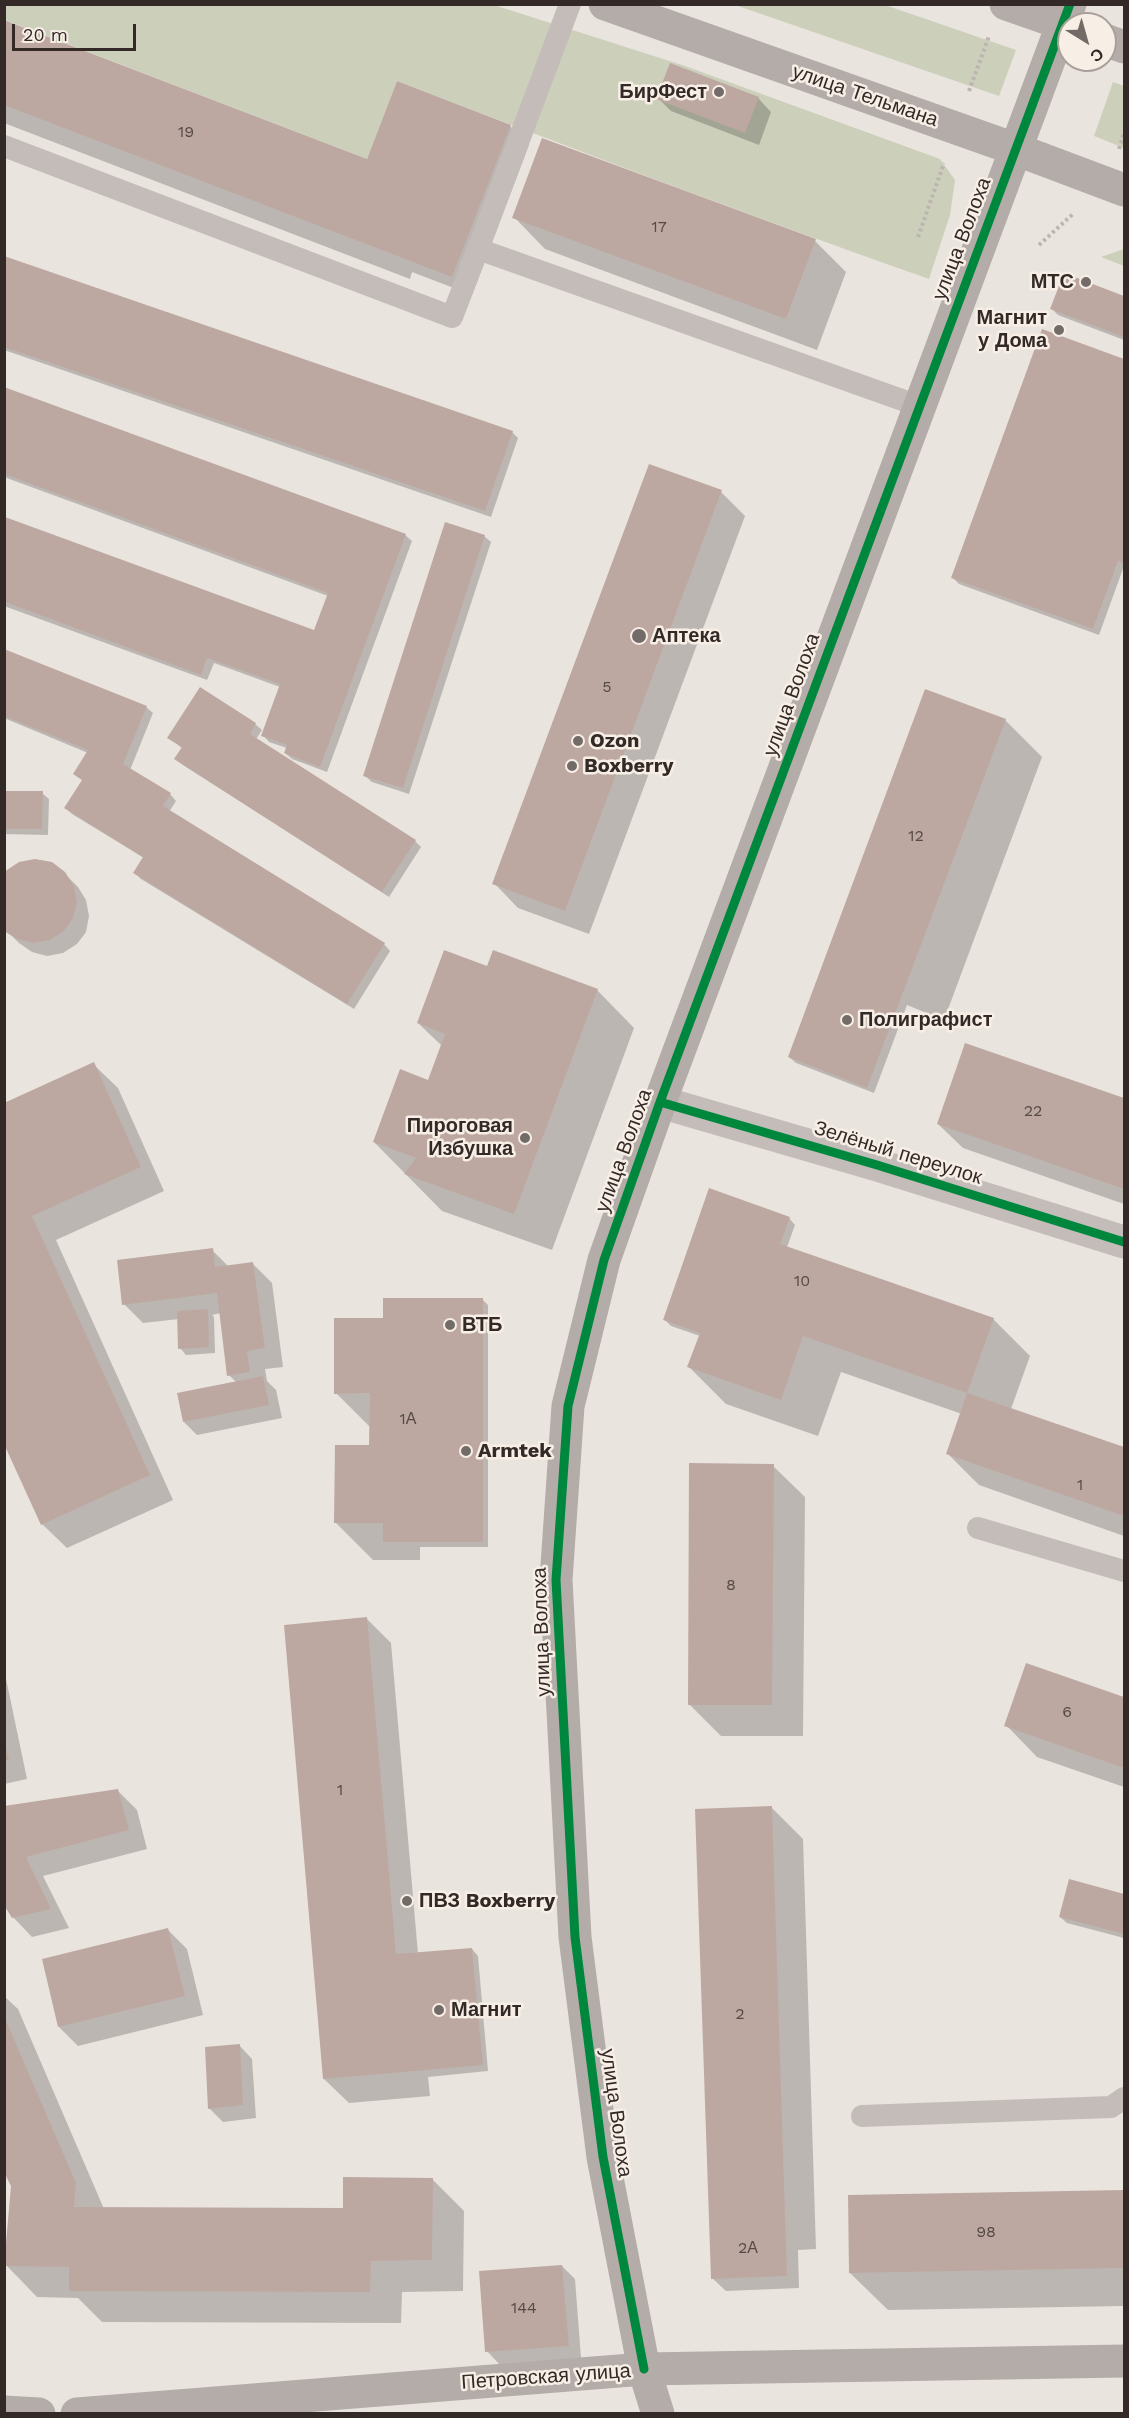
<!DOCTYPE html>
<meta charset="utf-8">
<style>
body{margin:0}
#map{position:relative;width:1129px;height:2418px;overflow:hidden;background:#eae4df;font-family:"Work Sans",sans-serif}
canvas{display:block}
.frame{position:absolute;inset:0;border:6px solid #332a27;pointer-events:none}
.north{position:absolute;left:1057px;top:12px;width:60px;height:60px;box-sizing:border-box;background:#f7eee6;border:2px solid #a9a09a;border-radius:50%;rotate:143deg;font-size:16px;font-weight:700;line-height:24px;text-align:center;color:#332a27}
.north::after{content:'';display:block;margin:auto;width:21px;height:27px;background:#736b67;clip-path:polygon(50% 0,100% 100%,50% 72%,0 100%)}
.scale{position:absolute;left:12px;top:24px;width:124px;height:27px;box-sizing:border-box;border:3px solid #332a27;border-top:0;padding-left:8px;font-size:18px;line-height:21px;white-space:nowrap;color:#332a27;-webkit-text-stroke:4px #f7eee6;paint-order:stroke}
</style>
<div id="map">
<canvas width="1129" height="2418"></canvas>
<div class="frame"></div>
<div class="north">С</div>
<div class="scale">20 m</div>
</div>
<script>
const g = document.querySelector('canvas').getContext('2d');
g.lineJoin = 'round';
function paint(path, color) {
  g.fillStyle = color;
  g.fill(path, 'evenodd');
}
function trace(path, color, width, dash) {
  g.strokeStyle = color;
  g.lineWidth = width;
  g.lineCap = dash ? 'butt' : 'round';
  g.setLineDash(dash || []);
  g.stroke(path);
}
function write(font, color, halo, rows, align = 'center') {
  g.font = font + ' "Work Sans",sans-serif';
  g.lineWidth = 5;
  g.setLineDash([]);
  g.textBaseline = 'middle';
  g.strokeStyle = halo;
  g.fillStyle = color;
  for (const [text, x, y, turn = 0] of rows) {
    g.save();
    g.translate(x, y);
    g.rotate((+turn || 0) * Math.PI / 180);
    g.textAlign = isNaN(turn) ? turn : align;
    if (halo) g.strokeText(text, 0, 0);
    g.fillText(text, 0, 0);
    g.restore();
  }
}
paint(new Path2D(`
 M4,5H494L685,66L940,159L955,180L950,215L929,279C750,216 574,149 397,81L367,159L5,20Z
 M735,5H885L1016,50L999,96Z
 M1113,82L1124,86V148L1094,136Z
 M1124,249V266L1101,257Z`), '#cccfba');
paint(new Path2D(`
 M4,21L368,161L510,126L529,145L472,295L412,272L410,279L4,123Z
 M658,98H758L771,112L759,145L671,111Z
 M514,217L815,241L846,272L817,350L545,249Z
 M4,258L512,432L518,438L491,517L4,350Z
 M1065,275L1124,298V340L1058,315L1052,309Z
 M1043,331L1124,360V566L1099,635L959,584L953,578Z
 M4,389L405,535L412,541L327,772L292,759L285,753L287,748L269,742L263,735L280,687L214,663L207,680L4,606V519L315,632L328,596L4,477Z
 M721,492L745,516L589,934L518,908L494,883Z
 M484,536L491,542L409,794L372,782L365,776Z
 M4,650L146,707L153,713L130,770L170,794L176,801L169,812L384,944L390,951L354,1009L141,879L135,873L144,858L72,814L66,808L83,781L75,774L88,753L4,718Z
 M1005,720L1042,757L944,1020L907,1005L874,1093L796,1063L789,1057Z
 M255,724L262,730L256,739L415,841L421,847L389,897L183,765L176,759L183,749L169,738Z
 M4,793H42L49,799L48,835L4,834Z
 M64,873L78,887L86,900L89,916L86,932L77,944L63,953L47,956L32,952L19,943L4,928Z
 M488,968L597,990L634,1028L552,1250L442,1211L374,1142L429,1082L442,1046L418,1023Z
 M966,1045L1124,1099V1204L963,1148L938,1124Z
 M93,1064L118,1088L164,1191L56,1240L173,1500L67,1548L42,1524L4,1104Z
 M789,1218L795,1225L787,1247L993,1319L1030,1356L1011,1409L1124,1449V1536L979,1485L948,1454L962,1414L841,1372L818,1436L726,1404L689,1367L700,1336L671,1326L664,1319Z
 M212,1250L229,1267L253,1264L272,1283L283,1367L265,1369L267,1381L276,1390L282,1418L197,1435L184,1422L236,1382L229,1375L221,1313L212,1315L214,1317L215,1353L186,1355L180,1348L179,1319L143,1323L124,1304Z
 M482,1299L488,1305V1547H420V1560H373L336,1523L371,1446V1428L336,1393L382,1319Z
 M773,1466L805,1497L803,1736H721L689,1704Z
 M367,1619L391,1643L418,1954L472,1949L478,1956L488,2071L428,2077L430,2096L349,2103L324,2079Z
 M1027,1665L1124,1699V1787L1037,1757L1006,1725Z
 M4,1669L27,1779L4,1784Z
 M118,1791L137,1810L147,1849L43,1876L69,1928L32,1937L13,1917L4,1808Z
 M771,1807L803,1839L816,2249L798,2250L799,2288L726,2291L712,2278Z
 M1070,1881L1124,1896V1938L1067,1923L1060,1917Z
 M168,1930L187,1949L203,2015L78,2046L59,2027Z
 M4,1996L18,2009L104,2209L344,2210L432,2179L464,2211L463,2291L402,2292L401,2323L102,2322L78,2298L37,2297L6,2265L12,2185L4,2168Z
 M239,2045L252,2059L256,2118L223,2122L210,2109Z
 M1124,2191V2306L888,2310L850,2273L849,2196Z
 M562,2266L575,2279L581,2358L500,2365L487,2351Z`), '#0003');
paint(new Path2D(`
 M4,20L367,159L397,81L511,125L452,277L4,105Z
 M670,63L759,97L745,133L656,99Z
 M542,138L816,239L786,319L512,218Z
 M4,256L513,431L485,511L4,347Z
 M1064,273L1124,296V337L1050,309Z
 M1042,329L1124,359V563L1118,561L1093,629L951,578Z
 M4,387L406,534L320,767L284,753L287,745L261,736L280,684L207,658L201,675L5,602V517L314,630L328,593L4,474Z
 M649,464L722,490L565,911L492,884Z
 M445,522L485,535L403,788L363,776Z
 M4,649L147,706L123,764L171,793L163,806L385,943L347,1004L133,873L143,857L64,808L82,780L73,774L88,750L4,716Z
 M200,687L256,723L250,734L416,840L382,892L174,759L182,747L167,738Z
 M925,689L1006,719L867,1088L788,1057Z
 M4,791H43L42,829H4Z
 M35,859L52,862L65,872L74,886L77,902L73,918L64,931L50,940L33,943L17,939L4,931V872L19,862Z
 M444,950L487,966L493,950L598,989L514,1214L404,1174L416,1158L373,1142L400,1069L428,1080L445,1034L417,1023Z
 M965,1043L1124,1098V1189L937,1124Z
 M94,1062L141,1167L32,1216L150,1475L41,1525L4,1444V1103Z
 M709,1188L790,1217L780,1244L994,1318L967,1393L803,1336L781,1400L687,1367L700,1333L663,1320Z
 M213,1248L215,1267L253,1262L265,1348L247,1351L250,1372L227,1376L217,1293L122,1305L117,1260Z
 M383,1298H483V1542H383V1523H334L335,1445H369L370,1393L334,1394V1318H383Z
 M208,1309L209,1347L178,1349L177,1311Z
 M263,1376L269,1405L183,1422L177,1393Z
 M967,1393L1124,1447V1516L946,1454Z
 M689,1463L774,1464L772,1705H688Z
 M367,1617L396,1954L472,1948L483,2065L323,2079L284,1625Z
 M1026,1663L1124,1697V1768L1004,1726Z
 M5,1744L9,1760L5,1761Z
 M118,1789L129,1830L26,1857L51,1909L12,1918L4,1905V1806Z
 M772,1806L787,2276L711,2279L695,1809Z
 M1069,1879L1124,1894V1934L1059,1917Z
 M168,1928L185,1996L58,2027L42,1959Z
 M4,2016L76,2183L74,2207L343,2208V2177L433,2178L432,2260L371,2261L370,2292L69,2291V2267L4,2266L11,2186L4,2172Z
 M240,2044L243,2105L208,2109L205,2047Z
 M1124,2190V2268L849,2273L848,2195Z
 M562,2265L569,2346L485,2352L479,2271Z`), '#bda8a1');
trace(new Path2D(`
 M969,91L989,36
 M1119,149L1124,133
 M918,237L944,163
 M1039,245L1074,213`), '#bcb5b0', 4, [3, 3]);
trace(new Path2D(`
 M4,146L452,317L478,249L919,406
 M478,249L570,4
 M978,1528L1124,1571
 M862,2116L1111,2107L1124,2098`), '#c3bcb8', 22);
trace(new Path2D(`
 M660,1102L877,1165L1124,1242`), '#c3bcb8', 33);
trace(new Path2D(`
 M605,4L1015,149L1124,190
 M1006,4L1069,26
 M1105,40L1124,47
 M4,2412L39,2414
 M77,2414L644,2369L1124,2361
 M658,2414L644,2369L603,2157L575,1937L556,1580L568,1406L604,1260L660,1102L1070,4`), '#b4aca8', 33);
trace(new Path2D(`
 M660,1102L877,1165L1124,1242
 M644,2369L603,2157L575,1937L556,1580L568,1406L604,1260L660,1102L1070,4`), '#00873e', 9);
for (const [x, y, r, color] of [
 [719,92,6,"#736b67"],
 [1086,282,6,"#736b67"],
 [1059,330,6,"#736b67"],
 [639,636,8,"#736b67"],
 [578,741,6,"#736b67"],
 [572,766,6,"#736b67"],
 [847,1020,6,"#736b67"],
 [525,1138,6,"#736b67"],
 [450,1325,6,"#736b67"],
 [466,1451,6,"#736b67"],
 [407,1901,6,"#736b67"],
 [439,2010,6,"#736b67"]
]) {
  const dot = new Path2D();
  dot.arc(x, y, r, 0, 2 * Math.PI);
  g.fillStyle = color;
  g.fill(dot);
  trace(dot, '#f7eee6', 2);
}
write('16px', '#564a46', null, [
 ["19",186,132],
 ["17",659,227],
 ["5",607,687],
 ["12",916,836],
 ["22",1033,1111],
 ["10",802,1281],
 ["1А",408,1419],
 ["1",1080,1485],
 ["8",731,1585],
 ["6",1067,1712],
 ["1",340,1790],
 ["2",740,2014],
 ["98",986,2232],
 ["2А",748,2248],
 ["144",524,2308]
]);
write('bold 20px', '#332a27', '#f7eee6', [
 ["БирФест",707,92,"right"],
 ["МТС",1074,282,"right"],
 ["Магнит",1047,318,"right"],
 ["у Дома",1047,341,"right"],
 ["Аптека",652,636],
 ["Ozon",590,741],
 ["Boxberry",584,766],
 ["Полиграфист",859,1020],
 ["Пироговая",513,1126,"right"],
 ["Избушка",513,1149,"right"],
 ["ВТБ",462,1325],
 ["Armtek",478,1451],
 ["ПВЗ Boxberry",419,1901],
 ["Магнит",451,2010]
], 'left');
write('20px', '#332a27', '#f7eee6', [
 ["улица Тельмана",865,96,19],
 ["улица Волоха",962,239,-69],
 ["улица Волоха",792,695,-70],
 ["улица Волоха",624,1151,-70],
 ["Зелёный переулок",898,1153,17],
 ["улица Волоха",542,1632,-92],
 ["улица Волоха",616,2113,82],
 ["Петровская улица",546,2377,-4]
]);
</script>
